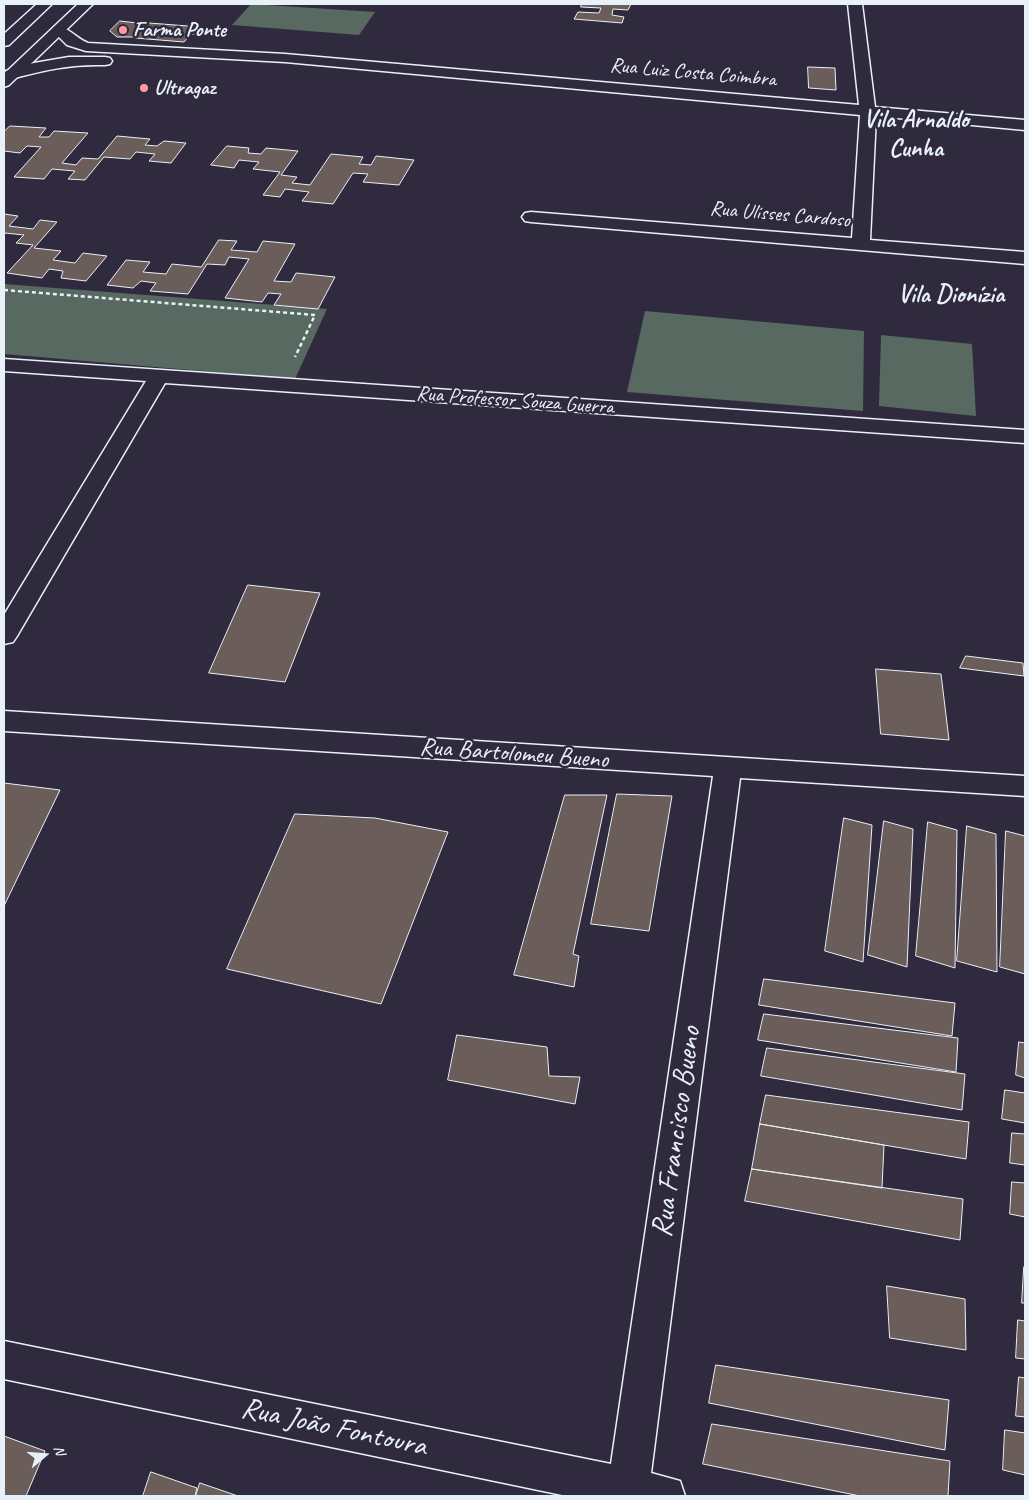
<!DOCTYPE html>
<meta charset="utf-8">
<style>
body{margin:0}
#map{position:relative;width:1029px;height:1500px;overflow:hidden;background:#2f2a3d;font-family:Caveat,sans-serif}
canvas{display:block}
.frame{position:absolute;inset:0;border:5px solid #e8f1f8;pointer-events:none}
.north{position:absolute;left:20px;top:1430px;width:50px;height:50px;-webkit-text-stroke:4px #2f2a3d;paint-order:stroke;rotate:72deg;font-size:14px;font-weight:700;line-height:20px;text-align:center;color:#e8f1f8}
.north::after{content:'';display:block;margin:auto;width:18px;height:22px;background:#e8f1f8;clip-path:polygon(50% 0,100% 100%,50% 72%,0 100%)}
</style>
<div id="map">
<canvas width="1029" height="1500"></canvas>
<div class="frame"></div>
<div class="north">N</div>
</div>
<script>
const g = document.querySelector('canvas').getContext('2d');
g.lineJoin = 'round';
function paint(path, color) {
  g.fillStyle = color;
  g.fill(path, 'evenodd');
}
function trace(path, color, width, dash) {
  g.strokeStyle = color;
  g.lineWidth = width;
  g.lineCap = dash ? 'butt' : 'round';
  g.setLineDash(dash || []);
  g.stroke(path);
}
function write(font, color, halo, rows, align = 'center') {
  g.font = font + ' Caveat,sans-serif';
  g.lineWidth = 5;
  g.setLineDash([]);
  g.textBaseline = 'middle';
  g.strokeStyle = halo;
  g.fillStyle = color;
  for (const [text, x, y, turn = 0] of rows) {
    g.save();
    g.translate(x, y);
    g.rotate((+turn || 0) * Math.PI / 180);
    g.textAlign = isNaN(turn) ? turn : align;
    if (halo) g.strokeText(text, 0, 0);
    g.fillText(text, 0, 0);
    g.restore();
  }
}
paint(new Path2D(`
 M251,4L375,12L359,35L232,25Z
 M4,284L327,309L295,379L4,354Z
 M645,311L864,331L863,411L627,392Z
 M881,335L972,344L976,416L879,406Z`), '#586961');
const building = new Path2D(`
 M582,4H631L628,10L613,9L612,15L624,17L622,23L574,19L578,12L599,13L601,8L581,7Z
 M120,21L146,24L134,37H117L110,31Z
 M149,23L201,27L197,34H191L184,42L135,38Z
 M808,67L835,68L836,90L809,88Z
 M10,126L46,128L39,137H49L54,131L88,133L62,163L76,165L82,158L98,159L117,136L150,139L145,145L157,146L164,141L186,143L171,163L149,161L155,154L136,152L130,159L104,157L85,180L68,179L75,171L52,169L44,179L14,177L41,147L27,146L20,153L4,151V132Z
 M227,146L249,148L248,153L261,154L266,148L298,151L281,175L297,177L292,183L310,185L331,154L363,157L359,164L371,165L376,156L414,160L399,185L363,182L368,174L353,173L333,204L302,201L309,192L285,189L280,197L263,195L280,172L253,169L259,162L239,160L234,168L211,165Z
 M4,214L18,216L9,226L33,229L40,220L57,222L34,248L61,251L53,260L75,263L83,253L107,256L86,281L61,278L63,271L49,269L42,278L7,273L33,245L16,243L24,235L5,233L4,235Z
 M219,240L237,241L231,250L257,252L263,241L295,244L274,281L291,282L296,273L335,277L318,309L274,305L281,294L268,293L262,302L225,298L249,259L229,257L225,265L207,264L188,294L150,291L156,283L141,281L133,288L107,285L126,260L150,262L143,272L166,274L172,264L201,267Z
 M248,585L320,593L285,682L209,673Z
 M966,656L1023,663L1024,676L960,668Z
 M876,669L941,674L949,740L881,734Z
 M4,783L60,790L4,906Z
 M617,794L672,796L649,931L591,924Z
 M565,795H607L573,954L579,956L574,987L514,975Z
 M295,814L375,818L448,832L381,1004L227,969Z
 M844,818L872,825L863,962L825,951Z
 M884,821L913,829L907,967L868,955Z
 M928,822L957,830L955,968L916,956Z
 M967,826L996,834L997,972L957,961Z
 M1006,831L1025,836V974L1000,967Z
 M764,979L955,1003L952,1036L759,1005Z
 M764,1014L958,1038L956,1072L758,1040Z
 M457,1035L547,1047L549,1076L580,1077L575,1104L448,1080Z
 M1019,1042L1025,1043V1078L1016,1075Z
 M767,1048L965,1074L962,1110L761,1076Z
 M1005,1090L1025,1093V1123L1002,1119Z
 M766,1095L969,1122L966,1159L760,1124Z
 M760,1124L884,1145L882,1188L752,1169Z
 M1012,1133L1025,1134V1165L1010,1163Z
 M752,1169L963,1199L960,1240L745,1201Z
 M1012,1182L1025,1183V1217L1010,1214Z
 M1024,1267L1025,1268V1303H1022Z
 M887,1286L965,1299L966,1350L890,1338Z
 M1018,1320L1025,1321V1359L1016,1358Z
 M716,1365L949,1400L945,1450L709,1403Z
 M1019,1377L1025,1378V1417L1016,1416Z
 M712,1424L950,1461L948,1496H860L703,1464Z
 M1005,1430L1025,1433V1475L1003,1470Z
 M4,1436L45,1451L26,1496H4Z
 M151,1472L197,1488L195,1496H143Z
 M200,1483L238,1496H196Z`);
paint(building, '#6b5e5a');
trace(building, '#e8f1f8', 1);
const street = new Path2D(`
 M848,4H862L875,107L1025,120V130L876,116L870,240L1025,252V264L531,222L525,221L522,217L525,213L531,212L852,238L860,115L285,62L86,51L67,45L52,30L54,27C66,24 75,38 88,43L285,54L859,105Z
 M69,57H105L110,58L112,61L110,64L105,65C70,64 44,70 11,79L4,75L6,71L34,63Z
 M4,359L1025,430V443L165,383L17,636L13,642L4,644V615L146,381L4,371Z
 M4,711L1025,776V796L740,778L651,1473L680,1481L685,1496H567L4,1379V1341L611,1464L713,776L4,731Z`);
const secondary = new Path2D(`
 M37,4H52L9,45L4,46V34Z
 M78,4H93L9,85L4,87V74Z`);
trace(street, '#e8f1f8', 3);
trace(secondary, '#e8f1f8', 3);
trace(new Path2D(`
 M4,290L315,315L295,357`), '#e8f1f8', 2.5, [4, 3]);
paint(street, '#2f2a3d');
paint(secondary, '#2f2a3d');
for (const [x, y, r, color] of [
 [123,30,5,"#ff9aa2"],
 [144,88,5,"#ff9aa2"]
]) {
  const dot = new Path2D();
  dot.arc(x, y, r, 0, 2 * Math.PI);
  g.fillStyle = color;
  g.fill(dot);
  trace(dot, '#2f2a3d', 2);
}
write('bold 21px', '#e8f1f8', '#2f2a3d', [
 ["Farma Ponte",133,30],
 ["Ultragaz",154,88]
], 'left');
write('21px', '#e8f1f8', '#2f2a3d', [
 ["Rua Luiz Costa Coimbra",693,73,5],
 ["Rua Ulisses Cardoso",780,215,5],
 ["Rua Professor Souza Guerra",515,401,4]
]);
write('bold 25px', '#e8f1f8', '#2f2a3d', [
 ["Vila Arnaldo",916,120],
 ["Cunha",916,149],
 ["Vila Dionízia",951,295]
]);
write('25px', '#e8f1f8', '#2f2a3d', [
 ["Rua Bartolomeu Bueno",514,754,4]
]);
write('30px', '#e8f1f8', '#2f2a3d', [
 ["Rua Francisco Bueno",677,1132,-82],
 ["Rua João Fontoura",334,1428,12]
]);
</script>
